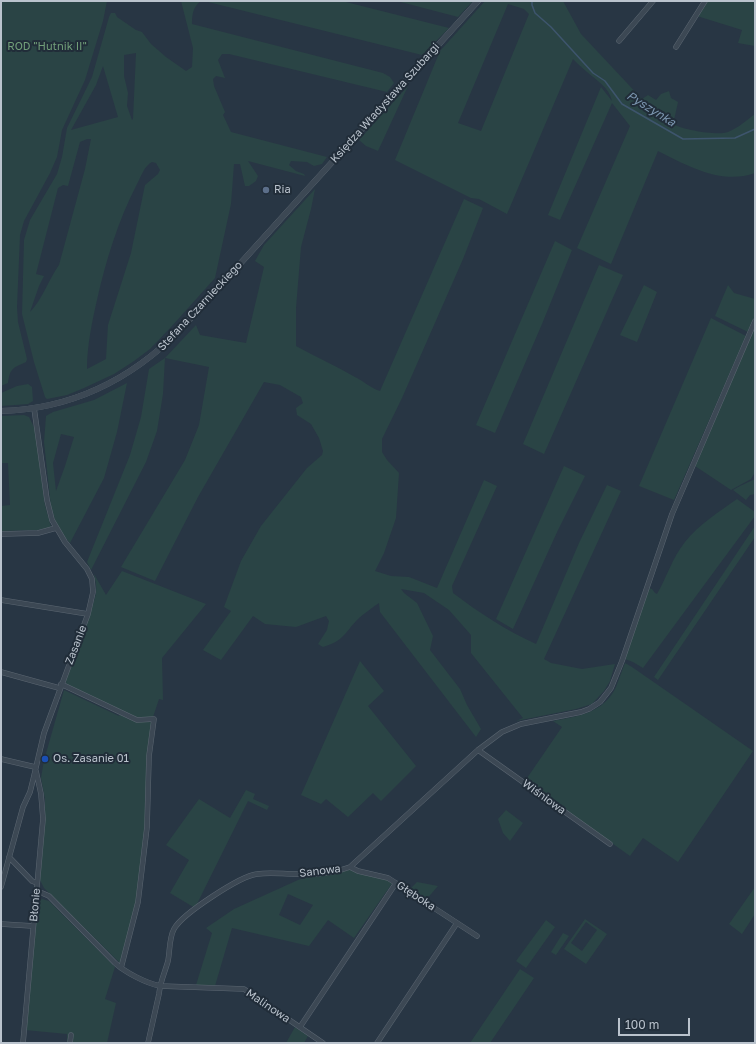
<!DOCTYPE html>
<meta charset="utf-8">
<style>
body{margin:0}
#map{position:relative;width:756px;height:1044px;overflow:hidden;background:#283644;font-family:"Golos Text",sans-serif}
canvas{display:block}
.frame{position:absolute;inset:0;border:2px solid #bac3cd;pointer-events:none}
.scale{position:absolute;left:618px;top:1018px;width:72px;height:18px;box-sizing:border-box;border:2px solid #bac3cd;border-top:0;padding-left:5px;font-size:12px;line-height:14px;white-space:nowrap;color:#bac3cd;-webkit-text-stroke:3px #212d39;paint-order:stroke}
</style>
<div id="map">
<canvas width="756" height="1044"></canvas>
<div class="frame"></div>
<div class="scale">100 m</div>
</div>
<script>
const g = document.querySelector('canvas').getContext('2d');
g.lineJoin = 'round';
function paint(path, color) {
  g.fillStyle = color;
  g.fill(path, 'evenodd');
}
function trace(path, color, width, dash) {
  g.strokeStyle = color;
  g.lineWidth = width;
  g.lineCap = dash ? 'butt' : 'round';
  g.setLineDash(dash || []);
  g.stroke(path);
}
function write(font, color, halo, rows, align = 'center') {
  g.font = font + ' "Golos Text",sans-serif';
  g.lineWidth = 4;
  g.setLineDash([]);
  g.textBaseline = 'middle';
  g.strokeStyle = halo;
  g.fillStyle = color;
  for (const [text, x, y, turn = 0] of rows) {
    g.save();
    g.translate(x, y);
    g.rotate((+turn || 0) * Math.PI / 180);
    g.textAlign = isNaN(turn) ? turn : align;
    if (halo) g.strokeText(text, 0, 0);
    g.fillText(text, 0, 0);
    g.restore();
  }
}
paint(new Path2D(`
 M1,1H107L103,21L85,80L62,130L57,157L50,173L24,221L20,235L17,307L18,322L27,359L26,362C14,368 10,367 8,383L1,386Z
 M181,1H201C193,7 192,14 192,24L383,73L390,77L394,83L387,92L229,54H222L218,60L225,78L216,76L213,79L214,86L225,112L223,115L231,132L327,157L322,164L314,166L307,162L291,161L289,165L296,171L304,174L305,176L248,161L258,176L256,181L249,186H245L240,164H234L231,204L215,278L172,326L150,349L134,361L114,374L84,388L67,395L47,399L45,397L34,362L22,314L24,240L30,220L57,174L62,157L67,128L92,77L109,17L111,13H115L117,17L136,30L142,32L151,44L166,57L186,71L192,67L193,48ZM136,53L133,119L132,120L127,106L128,93L124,76V55ZM103,66L118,117L71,130L96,85ZM87,139H91L85,169L59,265C49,279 42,300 30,312L39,286L44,276L36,274L58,188L63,185L68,186L80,142ZM152,162L156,163L160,170L158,174L145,185L131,253L108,325L106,359L87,369C87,346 92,322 97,300C106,260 118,221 137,184C141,177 144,166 152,162Z
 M204,1H342L449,28L422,55Z
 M397,1H473L458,17Z
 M485,1H563L581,34L642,99L648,95L656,100L661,94L669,91L671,98L678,102L674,120L675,125C685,130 718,136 728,132C738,128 747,120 755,114V173C721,185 688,166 658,151L611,264L577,248L630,126L612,103L560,220L548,215L601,87L612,101C609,87 597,81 587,72C582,68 577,63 573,59L507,214L479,199L471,198L395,160L440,51ZM508,4L524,9L529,14L481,131L458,123Z
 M707,1H755V46L738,43L742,30L697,16Z
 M408,86L378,151L366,146L359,140Z
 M315,189L311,209L301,247L296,308V346C316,357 336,366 355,377C364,381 370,388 380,391L464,199L483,208L463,259L402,398L382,439V452L387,460L399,473L396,518L384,553L375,571L391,576L409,577L437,588L484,480L497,486L452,586L453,593C478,612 507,631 536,644L579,543L607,485L621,491L544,659L551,663L582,669L615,664L610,681L604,691L592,704L576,709L516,721L523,718L471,653V635L449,610L424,593L401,589L404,593L417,603L433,636L430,650L460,689L467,705L481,729L476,737L380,612L379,603C373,607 365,613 359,618C345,632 344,641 323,647L318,644L327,630L329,621L326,616L296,627L265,624L253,616L221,660L203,650L231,611L224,607L241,561L261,526L307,468L322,455L323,451L319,438L311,424L297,415L296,408L303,403L301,397L280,385L264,382L198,497L155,581L121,567L185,460L199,425L209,367L165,358L163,394L157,431L146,462L91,570L87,562L130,455L141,417L149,369L165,358L196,325L200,335L246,343L264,267L255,261L264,245Z
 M555,241L572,250L542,324L495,433L476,425Z
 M599,265L623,275L544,454L523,444Z
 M644,285L657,292L637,342L620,335Z
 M728,285L734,293L755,299V315L748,332L715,316Z
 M711,318L746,336L674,500L639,486Z
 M755,327V472L751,479L731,490L695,466Z
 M127,383L117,432L104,478L70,543L63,535L55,520L51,507L44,442L46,416L53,412L94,400ZM61,434L74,437L65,466L56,491L53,463Z
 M28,384L32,387L33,401L28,404L1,406V393L17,386Z
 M24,415L29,417L35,429L45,505L51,527L38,530L1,531V506L10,505L8,463H1V416Z
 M564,466L585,476L558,530L513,629L496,619Z
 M755,479V494L750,495L746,500L733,490L740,486Z
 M737,499L755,512V516L643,668L633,662L625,659L648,588L652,589L655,593L657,594C667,577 672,558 685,542C699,524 719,512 737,499Z
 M755,526V537L658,680L654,677Z
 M122,571L206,604L162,658L163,700L159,699L153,717L139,718L152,721L145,828L136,903L120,963L44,888L40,880L45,816V799L41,778L44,760H46V758L45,757L64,690L119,716L122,711L67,686C61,672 94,613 96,592C97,586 95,580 94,574L106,595Z
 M360,661L384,691L368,706L416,766L381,801L373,793L348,817L326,799L321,804L301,795Z
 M625,663L632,667L753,751L678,862L643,838L630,856L525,781L562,727L553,721C578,716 604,713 616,687C619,679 622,671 625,663Z
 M246,790L255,794L253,799L269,806L267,810L248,801L195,908L170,893L189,860L166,845L199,799L230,818Z
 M506,810L523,823L510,841L503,833L498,819Z
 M353,869L386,879L393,882L354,938L328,920L309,946L232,928L215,986L196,985L212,933L206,928L234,909L298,880L312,876ZM288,894L313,905L300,925L279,915Z
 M417,882L438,886L425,901L410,889Z
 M755,887V914L742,934L729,924Z
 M42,899L49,901L115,967L105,999L116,1003L107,1043H67V1034L25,1030L38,902Z
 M585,919L607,934L586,964L564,949ZM586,922L597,930L582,951L571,943Z
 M546,920L555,927L526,968L516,961Z
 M563,933L569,936L556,955L551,952Z
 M520,969L534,978L490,1043H470Z
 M295,1027L308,1036L304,1043H286Z`), '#2a4445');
trace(new Path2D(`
 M532,1V5L535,13L551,27L593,73L605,81L622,104L683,139L735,138L755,129`), '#3e556d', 1.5);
const minor = new Path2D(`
 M619,41L653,1
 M676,47L705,1
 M1,534L38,533L56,528
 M1,600L88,614
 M1,672L59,688
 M61,684L137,720L154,719L149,756L147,827L138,902L121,968
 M478,750L610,844
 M1,759L35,767
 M9,857L32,881L37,883
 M350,867L358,871L388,878L477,936
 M1,887L23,807L30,792L33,780L44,733L88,614L93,592L92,579L87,569L65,542L52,520L47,500L34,408
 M36,892L42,893L49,896L115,963C126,973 146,983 160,986L244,989L323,1043
 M1,924L33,926
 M300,1027L396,883
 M23,1043L43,819L41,794L36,771
 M70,1043L71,1035
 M148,1043L159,994C160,982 165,972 168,961C170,951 169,938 174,929C182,914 240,876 257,874C270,872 283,874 296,874C313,875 334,873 350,867L478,750L502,732L521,724L581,712L589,709L600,702L611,688L622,661L672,514L755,321
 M377,1043L457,923`);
const tertiary = new Path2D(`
 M1,411C72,409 132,379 181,329L478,1`);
trace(minor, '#5b6671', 5.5);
trace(tertiary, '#5b6671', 6);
trace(minor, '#3c4854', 4.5);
trace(tertiary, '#3c4854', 5.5);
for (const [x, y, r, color] of [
 [266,190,4,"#5c6f8a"],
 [45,759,4,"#1a4fb4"]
]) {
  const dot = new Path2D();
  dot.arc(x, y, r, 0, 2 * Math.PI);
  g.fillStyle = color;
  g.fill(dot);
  trace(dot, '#212d39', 1.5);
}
write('11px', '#719e79', '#212d39', [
 ["ROD \"Hutnik II\"",47,47]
]);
write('11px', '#bac3cd', '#212d39', [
 ["Księdza Władysława Szubargi",385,103,-48],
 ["Stefana Czarnieckiego",200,306,-47],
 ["Zasanie",76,645,-69],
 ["Wiśniowa",544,797,36],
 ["Sanowa",320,871,-7],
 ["Głęboka",416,896,33],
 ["Błonie",35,905,-85],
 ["Malinowa",268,1006,34]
]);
write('11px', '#bac3cd', '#212d39', [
 ["Ria",274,190],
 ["Os. Zasanie 01",53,759]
], 'left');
write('italic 12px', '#7b95af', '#212d39', [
 ["Pyszynka",651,109,32]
]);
</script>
